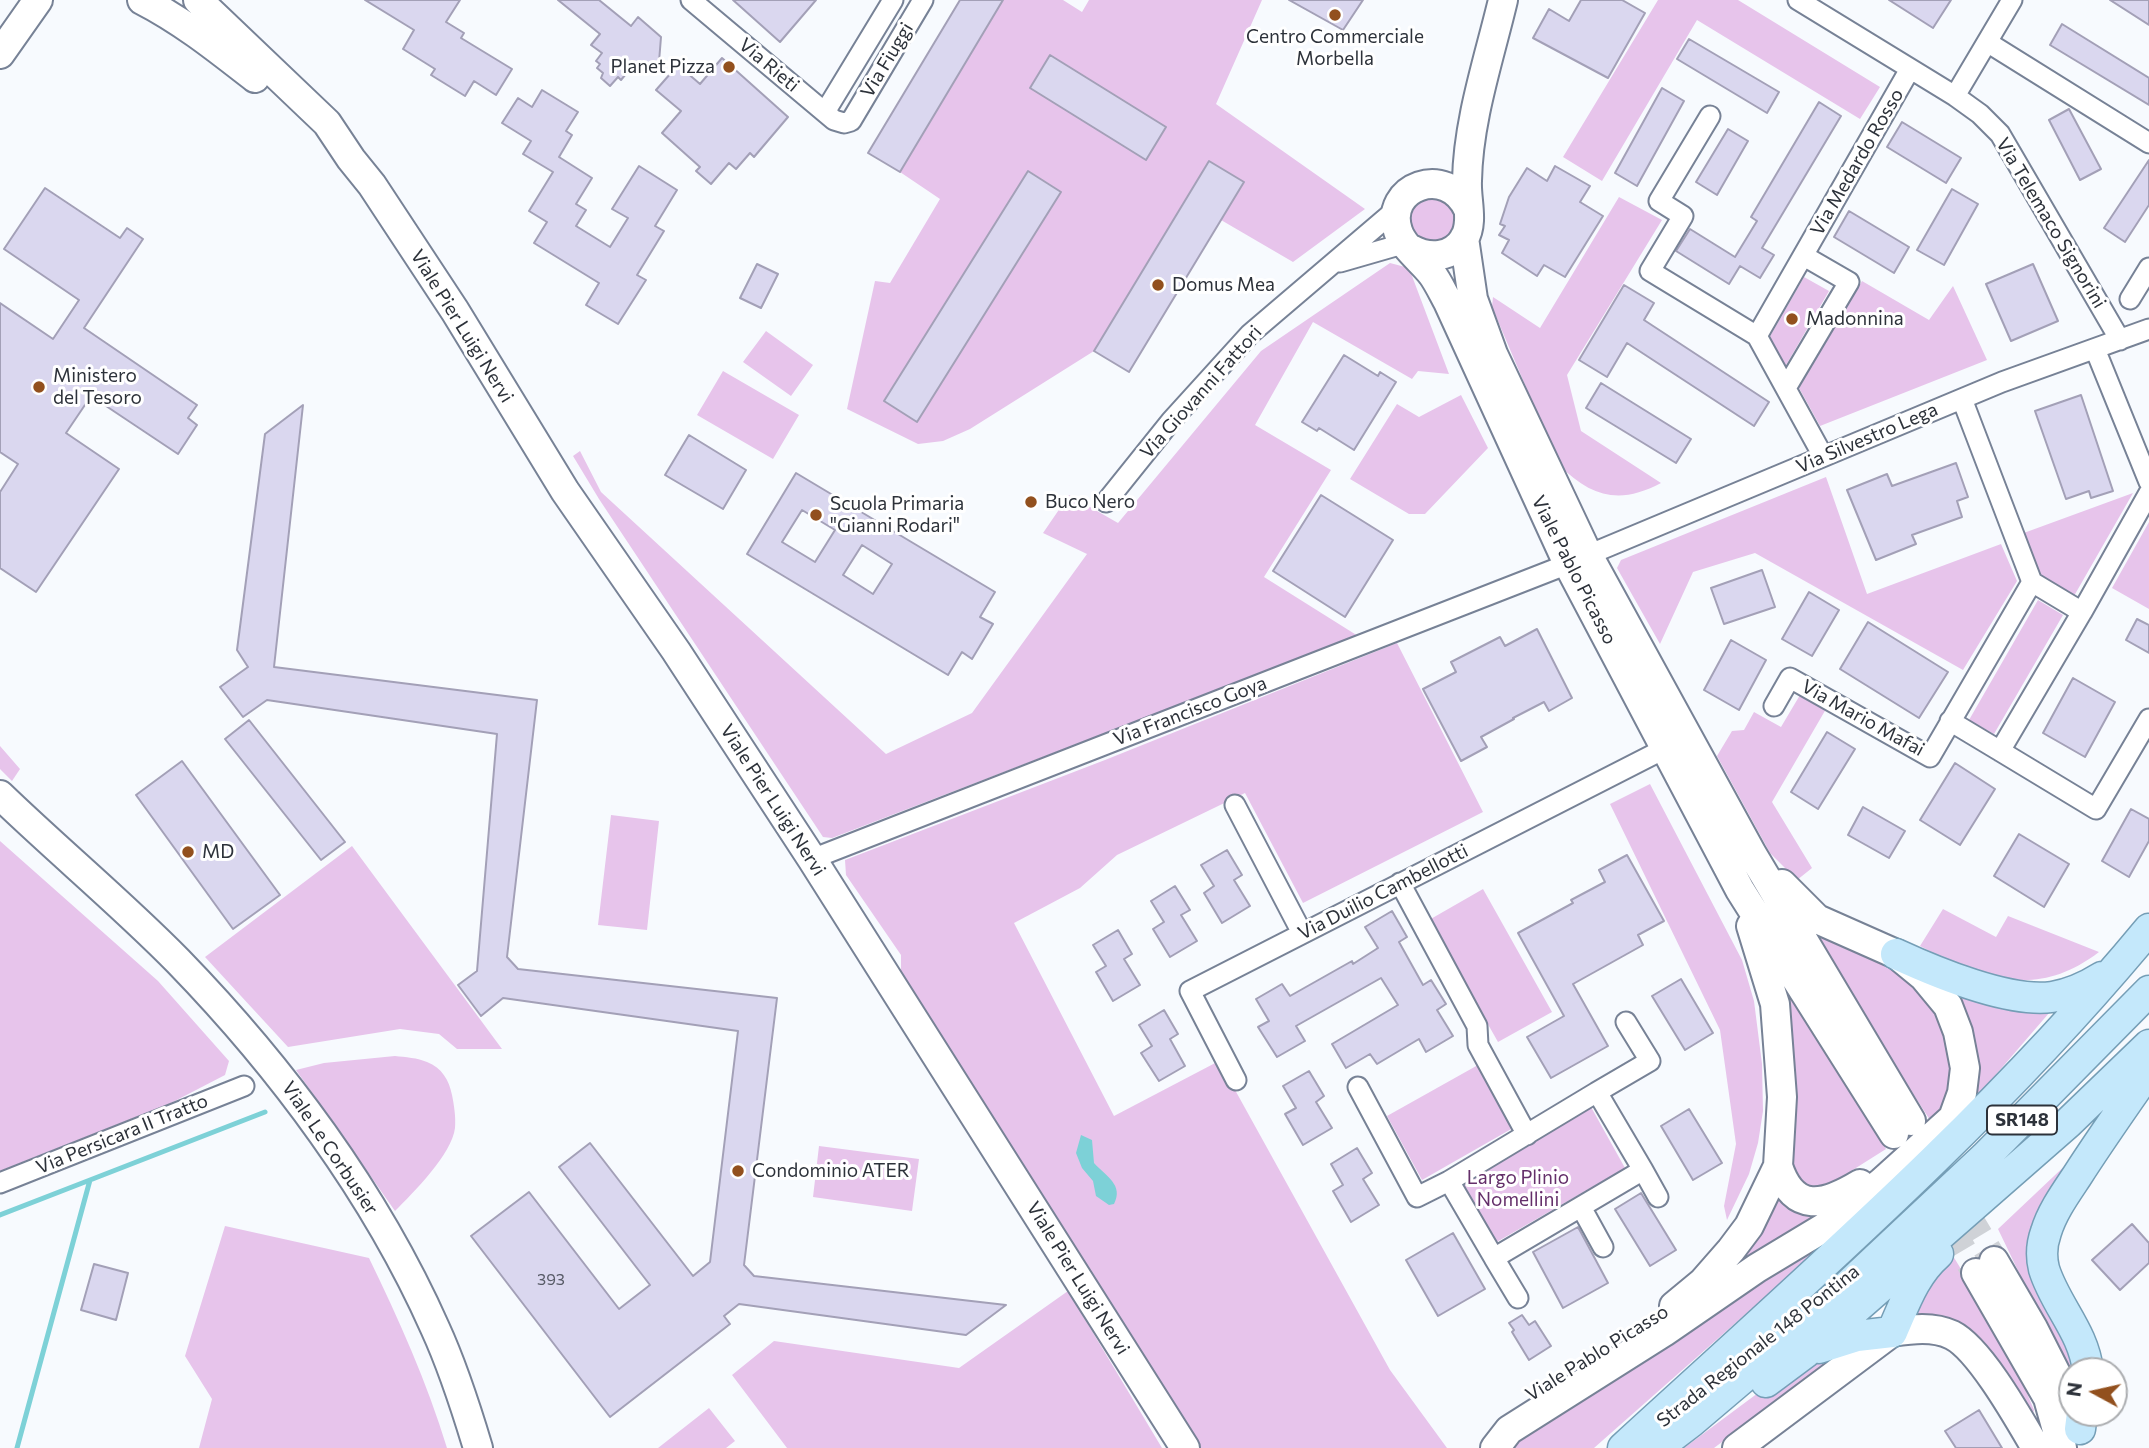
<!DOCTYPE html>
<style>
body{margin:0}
#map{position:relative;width:2149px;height:1448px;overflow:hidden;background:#f7fafe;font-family:Commissioner,sans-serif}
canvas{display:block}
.north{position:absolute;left:2058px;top:1357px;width:70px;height:70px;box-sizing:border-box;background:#fff;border:2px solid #abadb0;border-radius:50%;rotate:278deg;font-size:19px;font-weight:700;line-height:28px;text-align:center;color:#2d323a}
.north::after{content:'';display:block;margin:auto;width:24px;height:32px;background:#92501e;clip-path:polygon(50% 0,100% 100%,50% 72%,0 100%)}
</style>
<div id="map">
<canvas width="2149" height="1448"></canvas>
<div class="north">N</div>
</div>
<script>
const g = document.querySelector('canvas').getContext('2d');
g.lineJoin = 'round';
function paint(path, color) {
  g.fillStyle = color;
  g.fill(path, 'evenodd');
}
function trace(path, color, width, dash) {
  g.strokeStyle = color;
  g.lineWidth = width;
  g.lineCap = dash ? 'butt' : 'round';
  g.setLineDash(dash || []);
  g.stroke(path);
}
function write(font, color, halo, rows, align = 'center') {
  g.font = font + ' Commissioner,sans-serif';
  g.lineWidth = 6;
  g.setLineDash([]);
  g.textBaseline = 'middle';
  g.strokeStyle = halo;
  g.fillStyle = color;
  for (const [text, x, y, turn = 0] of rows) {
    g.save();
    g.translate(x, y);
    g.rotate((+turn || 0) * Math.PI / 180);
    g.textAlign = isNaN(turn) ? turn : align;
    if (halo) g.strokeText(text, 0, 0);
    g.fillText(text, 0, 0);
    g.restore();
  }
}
paint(new Path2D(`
 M1003,0H1063L1082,12L1089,0H1262L1216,104L1365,209L1293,262L1221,220L1094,351L970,429L943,441L918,444L847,409L875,281L890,283L940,199L900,172ZM1050,55L1166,127L1146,160L1030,88ZM1029,171L1061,192L916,422L884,400Z
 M1658,0H1738L1880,87L1860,119L1697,20L1602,181L1563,157Z
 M1420,197L1443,198C1478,238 1420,254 1411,231C1409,225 1410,215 1410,209Z
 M1619,197L1662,220L1567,375L1581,431L1661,483C1620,505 1591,497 1559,465L1492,307L1493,297L1540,328Z
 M1390,263L1409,268L1449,374L1418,371L1412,379L1313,322L1255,425L1331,470L1264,577L1358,636L832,838L823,837L599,499L573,456L580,451L601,492L886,754L972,713L1087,554L1043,533L1069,495L1118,523L1261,351Z
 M1804,277L1829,291L1785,367L1769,338Z
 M1862,281L1929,320L1953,286L1987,360L1820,426L1799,388Z
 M766,331L813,365L791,396L743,362Z
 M723,371L799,415L773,459L697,415Z
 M1461,395L1488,448L1425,514H1409L1350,479L1397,404L1419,417Z
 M1826,477L1867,594L2001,544L2017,581L1963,670L1755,553L1693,572L1660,644L1617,568L1621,560Z
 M2133,493L2074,596L2040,576L2021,534Z
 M2149,522V609L2112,588Z
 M2038,600L2063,615L1994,734L1969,720Z
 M1397,643L1483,812L1303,903L1245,793L1117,855L1080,888L1014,923L1114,1116L1219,1061L1390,1370L1447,1448H1190L901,990V955L846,875L845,860L1105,760Z
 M1800,695L1826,709L1772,802L1812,868L1797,880L1770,853L1717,756L1732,731L1744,730L1754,712L1781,727Z
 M0,746L20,769L12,781L0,769Z
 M1650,784L1742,960L1754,1001L1762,1064L1763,1111L1758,1143L1749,1174L1727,1220L1724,1206L1736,1144L1720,1030L1610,804Z
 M611,815L659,821L647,930L598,925Z
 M0,841L158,981L229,1061L225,1075L171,1103L0,1171Z
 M352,846L502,1049H457L439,1034L400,1029L288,1047L205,957Z
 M1483,889L1552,1012L1498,1042L1429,920Z
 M1793,909C1829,930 1916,972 1936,1006C1945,1022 1951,1044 1952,1063C1953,1088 1948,1103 1930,1120Z
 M1943,909L1996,937L2008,916L2099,952C2036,1000 1983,979 1920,946Z
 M1759,938L1886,1149L1821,1190L1810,1191L1784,1175Z
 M1936,986L2062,998L1955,1122L1959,1107Z
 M395,1056C405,1057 418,1058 427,1062C442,1068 449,1080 452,1095C454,1105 456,1117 455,1128C452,1154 413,1193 395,1211L296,1070L324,1063Z
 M1478,1065L1513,1128L1422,1180L1387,1116Z
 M1591,1107L1625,1168L1495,1243L1460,1182Z
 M819,1146L919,1159L912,1211L813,1197Z
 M2072,1159L2045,1295L2076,1371H2072V1383L1998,1229Z
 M1770,1186L1824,1214L1732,1269Z
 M1847,1221L1800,1266L1594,1448H1501Z
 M225,1226L369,1258C399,1320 427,1382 447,1448H199L212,1399L185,1356Z
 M1953,1256L2005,1341L2034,1410L2032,1417L1915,1314L1929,1275Z
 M1068,1291L1162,1448H787L732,1375L774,1341L959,1368Z
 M1855,1342L1714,1448H1684L1801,1361Z
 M709,1408L735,1441L726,1448H658Z`), '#e7c4eb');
paint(new Path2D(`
 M1081,1135L1092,1140L1094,1163C1106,1176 1124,1185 1114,1204L1109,1205L1096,1196L1093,1181L1082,1168L1076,1153Z`), '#7dd1d7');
trace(new Path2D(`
 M90,1180L265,1112
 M0,1215L90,1180L17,1448`), '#7dd1d7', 5);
const building = new Path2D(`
 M365,0H460L446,22L464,33L461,38L512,69L496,95L474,81L465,96L431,75L435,69L403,49L414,30Z
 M558,0H599L631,26L638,17L661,37L659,62L634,64L621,80L618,77L610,86L601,78L603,73L597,68L600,64L596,61L602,53L591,45L600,34Z
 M733,0H816L780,42Z
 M960,0H1003L900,172L868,153Z
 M1289,0H1363L1343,30Z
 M1581,0H1622L1645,13L1608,78L1533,38L1549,9L1569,21Z
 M1889,0H1951L1933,28Z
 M2110,0H2149V25Z
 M2062,24L2149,78V105L2050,45Z
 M1689,39L1779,92L1767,113L1677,59Z
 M1050,55L1166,127L1146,160L1030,88Z
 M722,58L788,117L754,157L750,153L736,169L729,163L711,184L696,171L700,167L662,133L681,111L656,90L678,65L700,84Z
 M1662,88L1684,101L1637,186L1615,173Z
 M542,90L578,112L566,131L572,135L559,157L592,178L576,204L586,210L576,226L610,247L628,218L612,209L639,166L677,190L655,226L664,231L637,275L646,280L618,324L586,305L599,283L534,243L547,222L529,211L553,172L523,154L531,141L502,123L518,98L532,107Z
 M1819,102L1841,116L1762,248L1774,255L1760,278L1740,266L1729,284L1676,251L1690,229L1735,257L1757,221L1751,217Z
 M2069,109L2101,169L2080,180L2049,120Z
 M1902,122L1961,158L1946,183L1887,147Z
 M1728,129L1748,141L1717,195L1696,182Z
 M2149,160V205L2125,242L2104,228Z
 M1209,161L1244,182L1129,372L1094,351Z
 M1555,166L1590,186L1580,202L1603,216L1565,277L1544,265L1537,276L1502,253L1509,240L1499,235L1505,226L1500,224L1509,197L1527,168L1547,181Z
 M1028,171L1061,192L917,422L884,401Z
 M45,188L120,238L127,228L143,239L84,328L197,405L188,418L197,425L178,454L91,396L66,433L119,469L36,592L0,568V492L18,464L0,452V303L53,339L79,300L4,249Z
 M1952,189L1978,204L1944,265L1917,250Z
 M1849,211L1909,247L1894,273L1834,237Z
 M757,264L778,274L761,308L740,298Z
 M2033,264L2058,321L2011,341L1986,284Z
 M1624,285L1654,303L1644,320L1769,402L1754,426L1627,343L1607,377L1579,360Z
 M1344,355L1378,376L1380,372L1396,382L1354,450L1319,428L1317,431L1302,422Z
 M1601,383L1691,439L1676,463L1586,408Z
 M2081,395L2113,491L2091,498L2089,491L2066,499L2035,411Z
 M303,405L274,667L537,700L507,957L518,969L777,998L744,1265L754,1276L1006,1305L966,1335L739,1304L724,1316L730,1324L610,1417L471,1236L529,1192L619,1309L650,1285L559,1167L590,1143L693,1276L710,1262L738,1031L503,998L481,1016L458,985L477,971L497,734L267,700L243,717L220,687L248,667L237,650L265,434Z
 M689,435L746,470L723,509L665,475Z
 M1956,463L1968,497L1957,501L1962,517L1912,535L1916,544L1876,560L1847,490L1887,474L1892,486Z
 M796,473L995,592L980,617L993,624L972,659L962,652L948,675L747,554ZM802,510L835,530L815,562L782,542ZM862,545L892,564L873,594L843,575Z
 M1321,495L1393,540L1345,617L1273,571Z
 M1762,570L1775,607L1724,624L1711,588Z
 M1809,592L1839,610L1812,656L1782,639Z
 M2137,619L2149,625V653L2126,640Z
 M1868,622L1948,672L1919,718L1840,669Z
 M1537,629L1572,698L1549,711L1544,702L1513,718L1514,719L1481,737L1487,747L1461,761L1423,689L1456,672L1451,662L1500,637L1505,646Z
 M1731,640L1766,660L1739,710L1704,690Z
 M2073,678L2115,702L2085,757L2043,733Z
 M249,720L345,842L321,860L225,739Z
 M1827,732L1855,749L1818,809L1791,792Z
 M182,761L280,895L233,929L136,795Z
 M1955,763L1995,789L1960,845L1920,820Z
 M1863,807L1905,831L1889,858L1848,835Z
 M2131,809L2149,819V841L2129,877L2102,861Z
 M2019,834L2069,864L2044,907L1994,876Z
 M1227,850L1242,875L1234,880L1250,906L1222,923L1204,893L1214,886L1201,865Z
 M1627,855L1664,921L1638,935L1643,945L1573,984L1608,1046L1551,1078L1527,1037L1564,1016L1518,933L1573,903L1571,900L1605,882L1599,870Z
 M1175,886L1190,910L1181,915L1197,941L1170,957L1153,929L1164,922L1151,901Z
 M1392,911L1407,937L1399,942L1423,985L1431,980L1446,1004L1437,1010L1453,1036L1426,1052L1419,1039L1377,1064L1370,1054L1346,1068L1332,1044L1398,1005L1381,978L1296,1026L1305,1041L1277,1057L1258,1027L1269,1021L1256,999L1282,984L1290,996L1352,961L1353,964L1378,948L1365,927Z
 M1118,930L1132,954L1124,959L1140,985L1113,1001L1096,972L1106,966L1093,945Z
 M1681,979L1713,1033L1685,1050L1652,996Z
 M1164,1010L1178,1034L1170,1039L1185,1066L1159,1081L1141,1053L1152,1046L1139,1025Z
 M1309,1071L1324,1096L1316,1102L1332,1128L1303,1145L1285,1114L1296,1108L1283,1086Z
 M1689,1109L1722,1163L1693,1180L1661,1126Z
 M1357,1148L1372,1173L1363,1179L1379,1205L1351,1222L1333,1191L1343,1185L1331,1164Z
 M1641,1193L1676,1250L1650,1266L1615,1209Z
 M2132,1224L2149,1243V1263L2120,1290L2092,1260Z
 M1578,1227L1608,1283L1563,1308L1533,1252Z
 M1453,1233L1485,1289L1438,1316L1406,1260Z
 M94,1264L128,1273L116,1320L81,1310Z
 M1522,1315L1529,1325L1535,1321L1551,1346L1529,1360L1512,1332L1514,1330L1509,1323Z
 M1979,1410L2002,1448H1956L1945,1431Z`);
paint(building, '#dad7ef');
trace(building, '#a3a0b7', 2);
trace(new Path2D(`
 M1922,1140L1994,1261
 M1906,1154L1976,1273`), '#cfd2d7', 28, [28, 14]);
const street = new Path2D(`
 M691,0L834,120L844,123L851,121L923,0
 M1798,0L1955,96L1980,114L2000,134L2120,340
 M1987,42L2149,143
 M1955,96L2012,0
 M825,112L893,0
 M1710,116L1659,201L1683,216L1650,271L1757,336
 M1340,262L1399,245L1404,242
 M2130,299L2149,268
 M2095,349L2149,482
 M1786,388L1849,282L1804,256
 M1962,399L2032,582
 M1823,456L1757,336L1910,69
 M1106,502L1171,421L1250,334L1399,207
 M1588,555L2002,382L2149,329
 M2082,612L2149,493
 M1774,706L1790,678L1930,757L2032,582L2082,612L2000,751L1950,721
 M2000,751L2096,809L2149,719
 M1235,805L1302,933
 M812,859L1568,564
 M1400,883L1477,1026L1478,1045L1527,1135
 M1236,1080L1190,991L1666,748
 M1358,1087L1417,1197L1449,1181
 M1597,1092L1643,1170L1494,1258L1449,1181Z
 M1597,1092L1650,1061L1626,1022
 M1643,1170L1658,1197
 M0,1183L244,1086
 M1581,1207L1603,1247
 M1494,1258L1518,1298`);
const secondary = new Path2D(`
 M142,0C183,21 219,50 255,78
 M198,0L327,123L351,159L372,185L455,311L565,491L676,651L812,859L1185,1448
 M0,54L38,0
 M1468,209C1447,163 1383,187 1398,231C1403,247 1421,260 1432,274C1438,282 1443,293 1448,302L1568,564L1740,890L1894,1134
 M1464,238L1473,299L1493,354L1588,555L1752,854L1911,1121
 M1411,249C1429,259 1452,258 1464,239C1474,222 1466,200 1467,181C1468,120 1489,59 1503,0
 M0,795C58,851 121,903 178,961C281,1067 375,1193 435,1328C453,1367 466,1408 478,1448
 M1778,1166C1794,1215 1825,1205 1860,1184
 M1994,1261L2033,1328L2072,1405
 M1976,1273L2048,1398L2062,1448
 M1674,1306L1703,1282L1731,1250L1749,1226L1778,1166L1782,1097L1775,1004L1751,926
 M1495,1448L1509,1430L1664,1332L1757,1268L1830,1224L1882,1182L1953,1118L1962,1093L1965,1068L1958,1032L1948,1006L1924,977L1896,954L1817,919L1782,884
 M1737,1448L1892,1332C1912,1329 1933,1326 1952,1335C1980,1349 2019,1419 2036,1448`);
const primary = new Path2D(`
 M1896,954C1935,972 2009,1003 2052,997C2071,994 2086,987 2102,977
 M1819,1348L1857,1336L1892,1332C1905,1303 1914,1275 1938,1254
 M2088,1371C2084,1332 2055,1305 2044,1269C2041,1257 2042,1243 2046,1232C2052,1212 2065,1194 2077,1176C2100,1140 2125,1105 2149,1070
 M1766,1382L1805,1353L2068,1123L2149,1045
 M2080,1429L2082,1413
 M1623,1448C1805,1281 1992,1119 2149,929
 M1657,1448L1691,1422L1810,1321L1985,1157L2149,991`);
trace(street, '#778296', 23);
trace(secondary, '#778296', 32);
trace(primary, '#759eb6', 33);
trace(street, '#fff', 19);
trace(secondary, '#fff', 28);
trace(primary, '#c4e8fb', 30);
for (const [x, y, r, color] of [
 [1335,15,7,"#92501e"],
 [729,67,7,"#92501e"],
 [1158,285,7,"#92501e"],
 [1792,319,7,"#92501e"],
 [39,387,7,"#92501e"],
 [1031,502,7,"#92501e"],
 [816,515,7,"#92501e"],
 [188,852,7,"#92501e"],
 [738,1171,7,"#92501e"]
]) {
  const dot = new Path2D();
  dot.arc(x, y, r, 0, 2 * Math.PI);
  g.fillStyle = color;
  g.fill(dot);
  trace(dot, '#fff', 2.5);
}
write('16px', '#585b67', null, [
 ["393",551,1280]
]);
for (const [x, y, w] of [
 [2022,1120,70]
]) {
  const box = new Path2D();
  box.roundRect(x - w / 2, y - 14.5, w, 29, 5);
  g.fillStyle = '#fff';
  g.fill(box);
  trace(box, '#2d323a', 2);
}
write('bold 18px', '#2d323a', null, [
 ["SR148",2022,1120]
]);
write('19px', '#2d323a', '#fff', [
 ["Centro Commerciale",1335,37,"center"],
 ["Morbella",1335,59,"center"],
 ["Planet Pizza",715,67,"right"],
 ["Domus Mea",1172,285],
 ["Madonnina",1806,319],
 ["Ministero",53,376],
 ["del Tesoro",53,398],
 ["Buco Nero",1045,502],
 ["Scuola Primaria",830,504],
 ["\"Gianni Rodari\"",830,526],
 ["MD",202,852],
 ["Condominio ATER",752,1171]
], 'left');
write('19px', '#2d323a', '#fff', [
 ["Via Fiuggi",887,60,-59],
 ["Via Rieti",769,65,40],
 ["Via Medardo Rosso",1857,162,-60],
 ["Via Telemaco Signorini",2051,223,59],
 ["Viale Pier Luigi Nervi",462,326,58],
 ["Via Giovanni Fattori",1201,392,-48],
 ["Via Silvestro Lega",1867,438,-23],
 ["Viale Pablo Picasso",1574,570,63],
 ["Via Francisco Goya",1190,711,-21],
 ["Via Mario Mafai",1863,718,29],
 ["Viale Pier Luigi Nervi",773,800,57],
 ["Via Duilio Cambellotti",1383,892,-27],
 ["Via Persicara II Tratto",122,1134,-22],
 ["Viale Le Corbusier",330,1148,56],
 ["Viale Pier Luigi Nervi",1078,1278,58],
 ["Strada Regionale 148 Pontina",1758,1346,-38],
 ["Viale Pablo Picasso",1597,1353,-32]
]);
write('19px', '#642f6a', '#fff', [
 ["Largo Plinio",1518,1178],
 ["Nomellini",1518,1200]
]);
</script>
